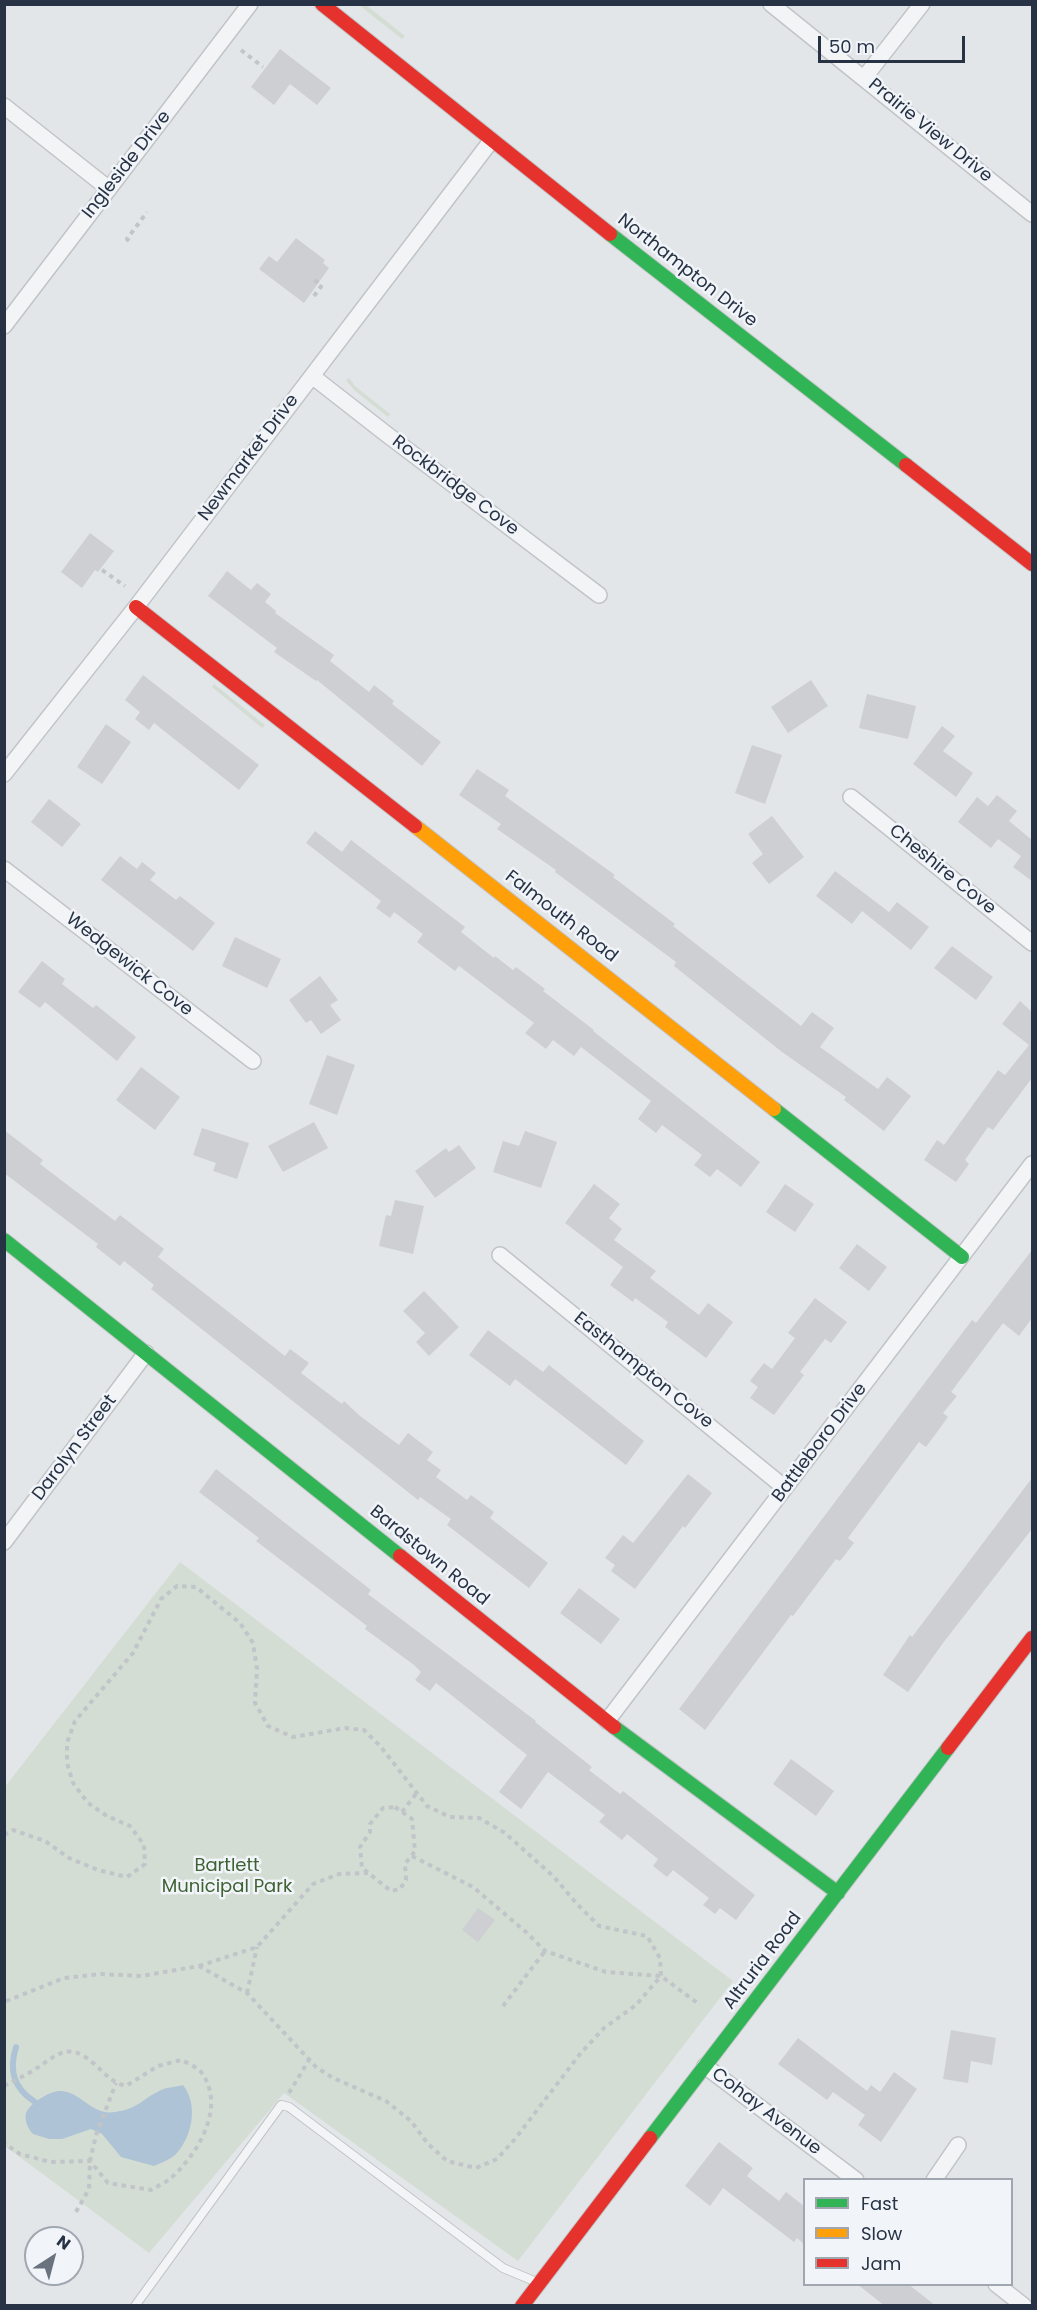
<!DOCTYPE html>
<style>
body{margin:0}
#map{position:relative;width:1037px;height:2310px;overflow:hidden;background:#e3e6e9;font-family:Poppins,sans-serif}
canvas{display:block}
.frame{position:absolute;inset:0;border:6px solid #273345;pointer-events:none}
.legend{position:absolute;left:803px;top:2178px;width:210px;height:108px;box-sizing:border-box;background:#f1f4f8;border:2px solid #a0a7b0;margin:0;padding:8px 10px;list-style:none;font-size:18px;color:#273345}
.legend li{display:flex;align-items:center;gap:12px;height:30px}
.legend b{width:30px;border:2px solid #a0a7b0}
.north{position:absolute;left:24px;top:2226px;width:60px;height:60px;box-sizing:border-box;background:#f1f4f8;border:2px solid #a0a7b0;border-radius:50%;rotate:36deg;font-size:16px;font-weight:700;line-height:24px;text-align:center;color:#273345}
.north::after{content:'';display:block;margin:auto;width:21px;height:27px;background:#69727e;clip-path:polygon(50% 0,100% 100%,50% 72%,0 100%)}
.scale{position:absolute;left:818px;top:36px;width:147px;height:27px;box-sizing:border-box;border:3px solid #273345;border-top:0;padding-left:8px;font-size:18px;line-height:21px;white-space:nowrap;color:#273345;-webkit-text-stroke:4px #f1f4f8;paint-order:stroke}
</style>
<div id="map">
<canvas width="1037" height="2310"></canvas>
<div class="frame"></div>
<ul class="legend">
<li><b style="height:8px;background:#30b455"></b>Fast</li>
<li><b style="height:8px;background:#ff9f0a"></b>Slow</li>
<li><b style="height:8px;background:#e5322d"></b>Jam</li>
</ul>
<div class="north">N</div>
<div class="scale">50 m</div>
</div>
<script>
const g = document.querySelector('canvas').getContext('2d');
g.lineJoin = 'round';
function paint(path, color) {
  g.fillStyle = color;
  g.fill(path, 'evenodd');
}
function trace(path, color, width, dash) {
  g.strokeStyle = color;
  g.lineWidth = width;
  g.lineCap = dash ? 'butt' : 'round';
  g.setLineDash(dash || []);
  g.stroke(path);
}
function write(font, color, halo, rows, align = 'center') {
  g.font = font + ' Poppins,sans-serif';
  g.lineWidth = 5;
  g.setLineDash([]);
  g.textBaseline = 'middle';
  g.strokeStyle = halo;
  g.fillStyle = color;
  for (const [text, x, y, turn = 0] of rows) {
    g.save();
    g.translate(x, y);
    g.rotate((+turn || 0) * Math.PI / 180);
    g.textAlign = isNaN(turn) ? turn : align;
    if (halo) g.strokeText(text, 0, 0);
    g.fillText(text, 0, 0);
    g.restore();
  }
}
paint(new Path2D(`
 M359,5H366L405,36L402,39Z
 M349,378L356,387L390,414L388,417L354,390L346,380Z
 M214,684L265,725L262,728L212,687Z
 M180,1562L733,1981L518,2261L284,2093L149,2253L5,2146L4,1788Z`), '#d4ddd3');
paint(new Path2D(`
 M183,2085C199,2105 192,2138 175,2155C169,2160 161,2163 154,2166L121,2157L102,2134L91,2129L62,2139H49L33,2134C28,2129 24,2120 26,2113C29,2106 37,2100 43,2097C75,2076 86,2117 115,2112C138,2109 142,2099 161,2090C167,2087 176,2087 183,2085Z`), '#aec4d6');
trace(new Path2D(`
 M16,2047C9,2070 13,2088 35,2102`), '#aec4d6', 6);
paint(new Path2D(`
 M280,49L331,88L317,105L290,84L274,105L251,87Z
 M296,238L325,260L323,263L329,268L304,303L259,269L269,256L277,262Z
 M90,533L114,551L98,572L95,570L82,588L61,572Z
 M227,571L251,590L257,583L271,594L265,602L276,611L275,613L334,655L330,661L369,692L374,685L394,701L392,704L441,742L422,766L317,680L316,681L274,652L277,648L208,596Z
 M143,675L259,765L239,790L154,723L149,730L135,719L140,712L125,700Z
 M811,680L828,706L788,733L771,707Z
 M867,694L916,706L908,739L859,728Z
 M106,724L131,742L102,784L77,767Z
 M942,726L955,736L943,751L973,773L956,797L913,764Z
 M752,745L782,755L765,804L735,793Z
 M477,769L509,790L505,796L615,875L613,877L675,924L673,926L801,1026L812,1012L834,1028L820,1047L878,1089L887,1077L911,1096L884,1131L844,1100L846,1097L782,1052L674,966L676,962L555,872L556,870L497,829L501,824L459,795Z
 M997,795L1017,811L1009,821L1032,840V881L1013,867L1021,856L998,839L991,848L958,822L977,797L988,806Z
 M49,799L81,824L62,847L31,822Z
 M772,816L804,857L769,884L752,863L763,854L748,834Z
 M315,831L342,852L351,840L465,927L461,932L494,958L495,956L513,970L516,967L545,989L543,991L594,1030L593,1031L760,1162L741,1187L717,1169L710,1177L694,1165L702,1155L662,1125L656,1133L638,1119L651,1101L581,1047L574,1056L553,1040L546,1049L525,1033L534,1023L459,966L455,971L417,942L423,934L394,912L390,918L376,908L381,901L306,843Z
 M120,856L137,869L142,862L156,873L150,880L176,900L180,896L215,923L193,951L101,880Z
 M835,871L889,912L897,902L929,927L911,950L862,911L852,924L816,896Z
 M235,937L281,959L267,988L222,966Z
 M952,946L993,977L976,1000L934,968Z
 M42,961L65,979L62,984L93,1008L96,1005L136,1037L117,1061L45,1002L40,1008L18,992Z
 M320,976L338,1000L330,1005L341,1020L321,1034L311,1020L306,1023L289,1000Z
 M1020,1001L1032,1012V1078L993,1130L988,1127L965,1160L969,1164L956,1182L924,1160L937,1140L944,1145L998,1070L1005,1075L1029,1045L1002,1024Z
 M327,1055L355,1065L337,1115L309,1104Z
 M141,1067L180,1097L155,1130L116,1100Z
 M314,1122L328,1148L283,1172L268,1146Z
 M202,1128L249,1143L237,1179L213,1171L216,1163L193,1155Z
 M4,1130L43,1160L40,1164L115,1221L120,1215L164,1249L158,1257L285,1356L290,1349L309,1363L301,1373L342,1404L344,1401L360,1416L399,1445L408,1433L433,1452L427,1460L441,1470L436,1477L467,1500L471,1495L494,1512L490,1518L548,1563L529,1588L447,1525L451,1519L420,1497L418,1500L151,1289L154,1285L124,1261L120,1266L96,1247L98,1244L4,1173Z
 M525,1131L557,1142L541,1188L493,1172L503,1141L519,1146Z
 M459,1145L476,1168L435,1198L415,1171L446,1148L449,1152Z
 M594,1184L620,1204L609,1218L622,1229L614,1240L656,1271L650,1278L699,1315L708,1303L733,1322L706,1358L665,1327L668,1322L635,1298L633,1302L610,1285L623,1267L565,1223Z
 M785,1184L814,1204L795,1232L766,1212Z
 M395,1200L424,1206L413,1254L379,1246L386,1215L391,1216Z
 M857,1244L887,1267L869,1291L839,1268Z
 M1032,1250V1318L1019,1336L1003,1323L951,1392L957,1396L943,1413L948,1417L926,1447L919,1442L848,1538L854,1543L840,1561L836,1559L793,1616L791,1615L705,1730L679,1709L972,1320L976,1323Z
 M424,1291L459,1327L429,1356L416,1342L425,1333L403,1311Z
 M815,1298L847,1322L831,1343L825,1339L800,1372L804,1375L774,1415L750,1398L758,1387L750,1381L764,1363L772,1369L795,1338L788,1333Z
 M488,1330L543,1372L549,1365L644,1441L626,1465L515,1379L510,1386L469,1355Z
 M216,1469L371,1590L368,1594L536,1721L535,1722L592,1767L589,1770L620,1794L623,1791L755,1895L736,1920L720,1908L715,1914L703,1905L709,1898L673,1870L667,1877L653,1866L658,1859L627,1834L622,1840L599,1822L605,1815L548,1772L521,1809L499,1792L527,1755L436,1683L430,1691L415,1680L421,1672L414,1665L365,1629L367,1626L256,1541L259,1538L199,1492Z
 M688,1474L712,1493L685,1528L683,1526L635,1589L611,1571L615,1565L605,1558L623,1535L633,1543Z
 M1032,1478V1529L943,1643L908,1692L883,1675L910,1635L912,1637Z
 M579,1588L620,1619L601,1644L560,1613Z
 M791,1759L834,1791L816,1816L773,1784Z
 M478,1908L495,1920L478,1942L462,1930Z
 M951,2030L996,2038L992,2065L971,2061L968,2083L943,2079Z
 M798,2038L867,2091L871,2085L880,2092L894,2072L917,2089L881,2142L858,2125L865,2115L833,2092L827,2100L778,2064Z
 M719,2142L753,2168L747,2176L779,2201L786,2192L804,2206V2244L797,2238L794,2242L723,2188L710,2206L685,2186Z
 M857,2284H908L936,2306H885Z`), '#cdcfd2');
const lane = new Path2D(`
 M135,2306L281,2105L289,2107L503,2268L539,2283`);
const street = new Path2D(`
 M771,4L1032,214
 M864,78L922,4
 M4,106L109,189
 M4,326L250,4
 M312,376L385,433L599,595
 M4,774L136,607L491,141
 M851,797L1032,943
 M4,869L253,1061
 M500,1255L785,1488
 M4,1542L146,1353
 M607,1721L1032,1164
 M705,2066L856,2180
 M934,2180L958,2145
 M996,2284L1024,2306`);
const fast = new Path2D(`
 M610,234L906,465
 M774,1109L962,1257
 M4,1240L400,1556
 M614,1727L838,1893
 M650,2138L948,1748`);
const slow = new Path2D(`
 M415,826L774,1109`);
const jam = new Path2D(`
 M322,4L610,234
 M906,465L1032,564
 M136,607L415,826
 M400,1556L614,1727
 M948,1748L1032,1638
 M522,2306L650,2138`);
trace(lane, '#c1c4c7', 10);
trace(street, '#c1c4c7', 18);
trace(fast, '#c1c4c7', 16);
trace(slow, '#c1c4c7', 16);
trace(jam, '#c1c4c7', 16);
trace(new Path2D(`
 M241,50L263,67
 M129,241L127,239L147,212
 M314,296L322,285L314,280
 M102,570L125,586
 M395,1807L412,1819L415,1851L405,1864L406,1880L400,1889L391,1891L362,1868L360,1847L370,1832V1824L383,1808Z
 M402,1812L416,1794
 M4,1835L13,1830L45,1841L69,1858L98,1870L127,1877L145,1864L144,1845L130,1826L107,1816L88,1803L73,1783L67,1763V1743L75,1721L133,1653L161,1599L177,1586L196,1587L240,1623L253,1643L257,1669L255,1703L268,1726L293,1737L345,1728L364,1730L381,1747L427,1806L450,1817L479,1818L505,1833L554,1877L577,1904L599,1926L647,1936L660,1958L661,1976L636,2005L604,2028L580,2054L515,2139L497,2159L476,2168L447,2161L428,2144L411,2121L386,2101L333,2078L316,2067L247,1993L199,1966L141,1976L101,1974L64,1978L4,2002
 M412,1856L473,1887L526,1932L545,1951L606,1972L661,1976L700,2005
 M199,1966L257,1947L313,1884L339,1874L368,1873
 M247,1993L257,1947
 M503,2006L545,1951
 M4,2086C14,2081 24,2076 34,2070C56,2056 67,2041 92,2062C104,2072 110,2082 126,2086L158,2066L181,2060C188,2063 197,2067 201,2072C227,2106 198,2154 171,2178C165,2183 157,2186 151,2190L108,2183L90,2161L50,2162L20,2154L4,2143
 M289,2093L309,2060
 M76,2212L89,2189L90,2161L96,2135L116,2083`), '#c1c4c9', 4, [4.5, 4.5]);
trace(lane, '#f3f4f5', 8);
trace(street, '#f3f4f5', 15);
trace(fast, '#30b455', 14);
trace(slow, '#ff9f0a', 14);
trace(jam, '#e5322d', 14);
write('18px', '#273345', '#f1f4f8', [
 ["Prairie View Drive",930,131,39],
 ["Ingleside Drive",127,165,-52],
 ["Northampton Drive",687,271,38],
 ["Newmarket Drive",249,458,-53],
 ["Rockbridge Cove",455,486,37],
 ["Cheshire Cove",942,870,39],
 ["Falmouth Road",561,917,38],
 ["Wedgewick Cove",129,965,38],
 ["Easthampton Cove",643,1371,39],
 ["Battleboro Drive",820,1443,-53],
 ["Darolyn Street",75,1448,-53],
 ["Bardstown Road",429,1556,39],
 ["Altruria Road",763,1961,-53],
 ["Cohay Avenue",766,2112,37]
]);
write('18px', '#3e6233', '#f1f4f8', [
 ["Bartlett",227,1866],
 ["Municipal Park",227,1887]
]);
</script>
